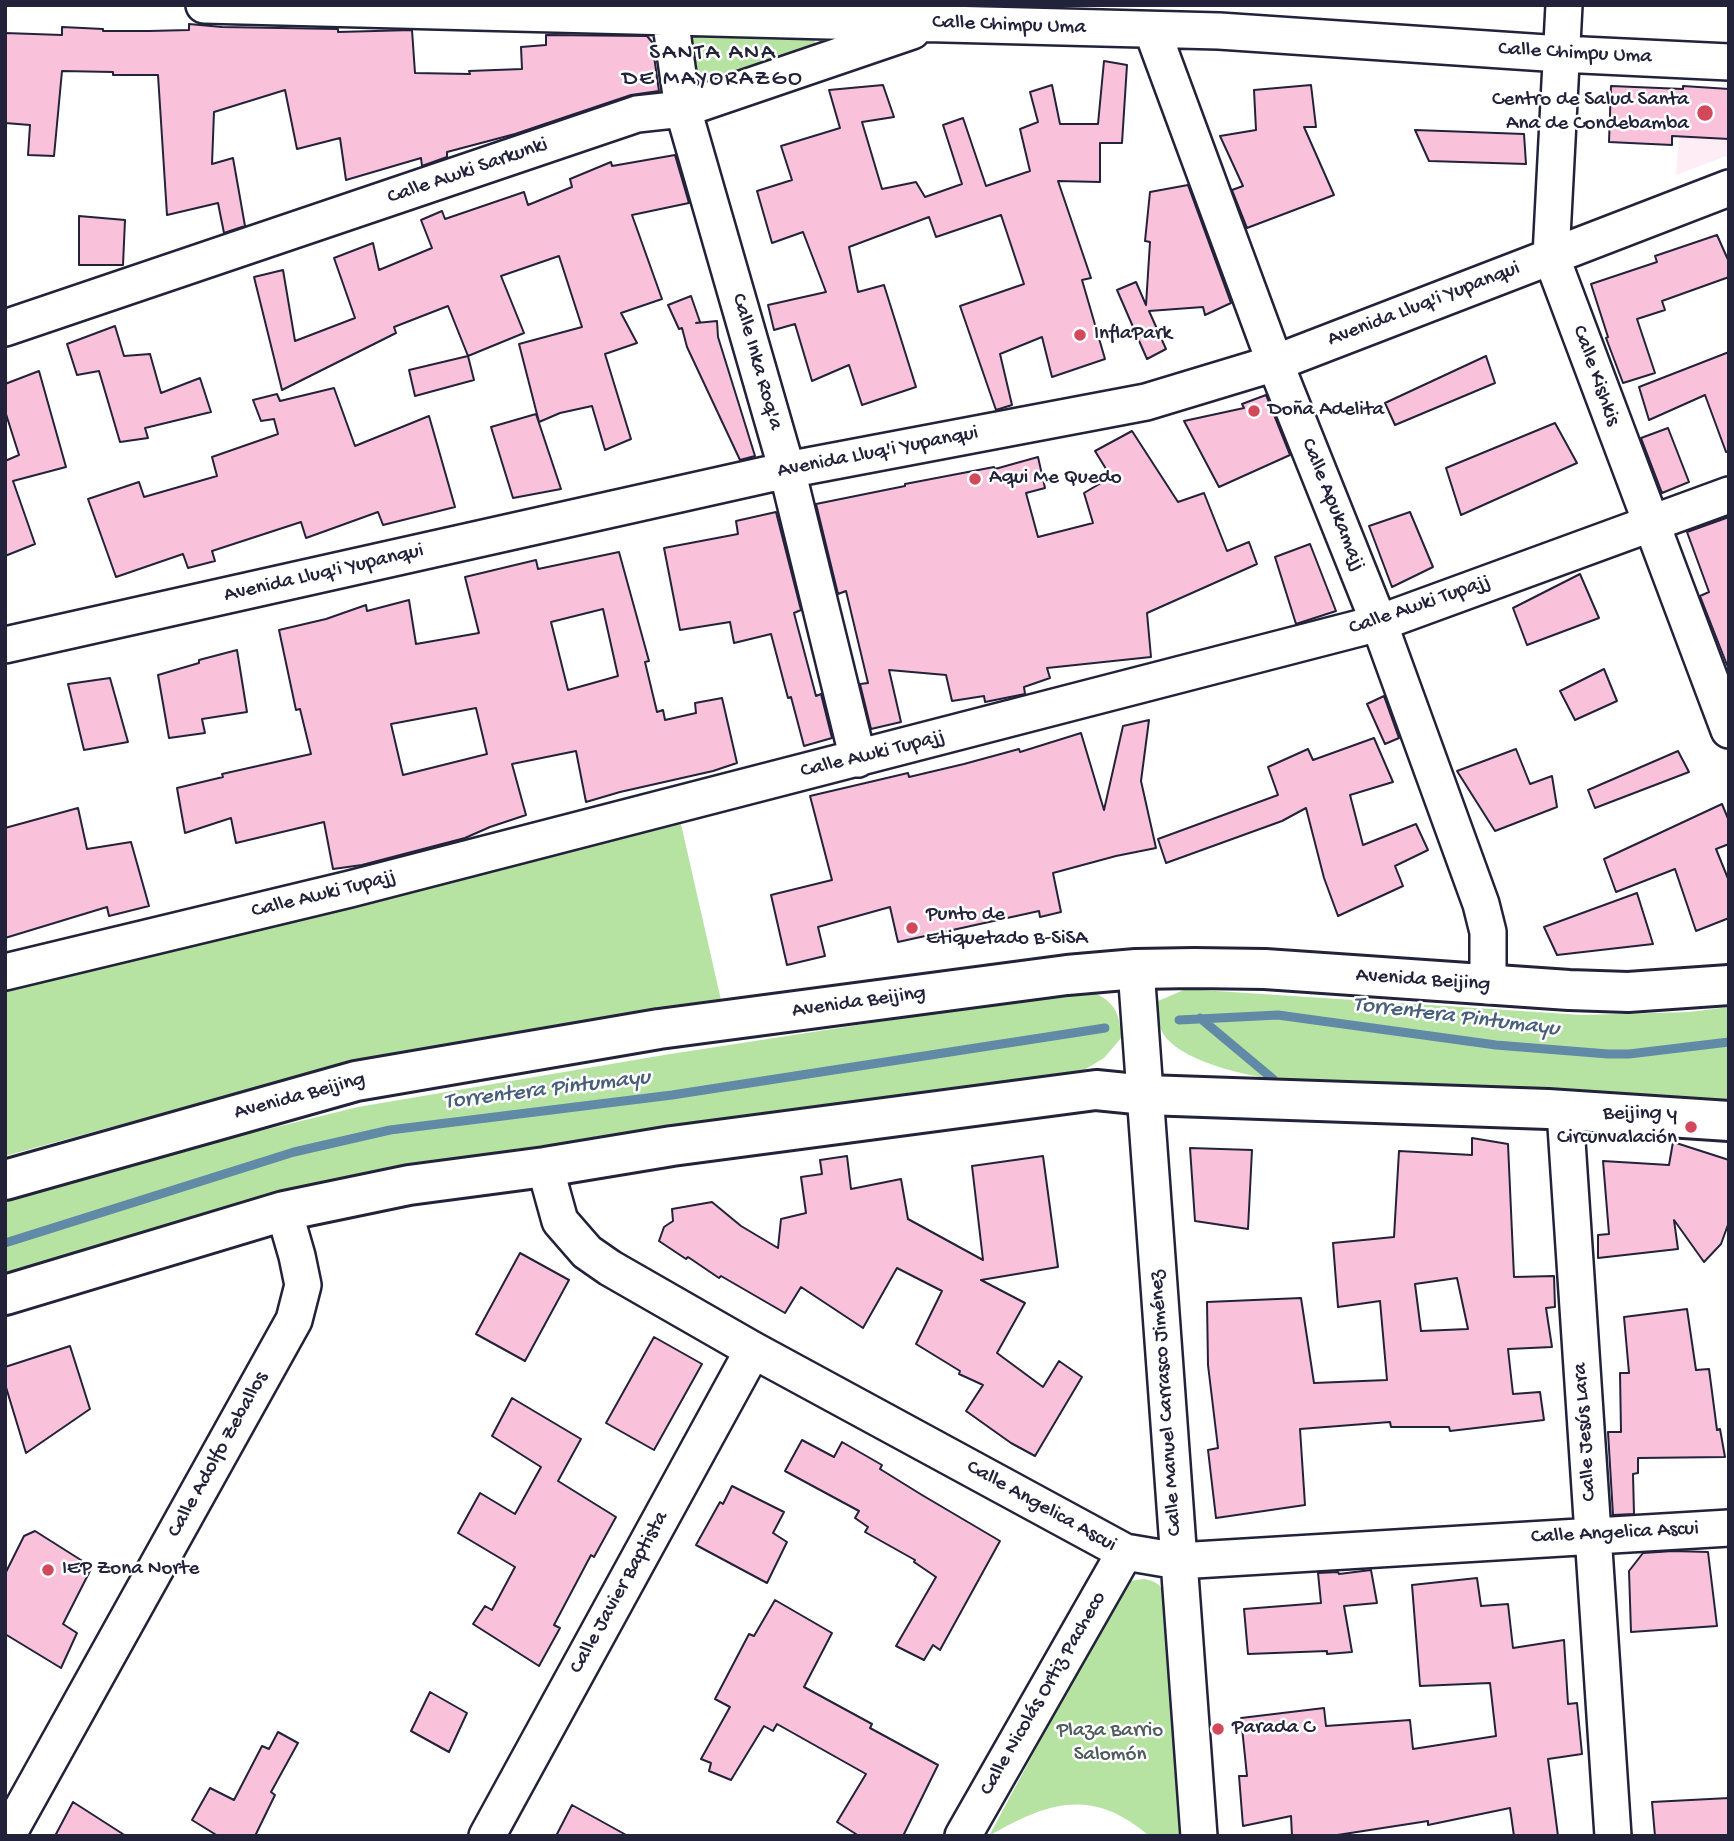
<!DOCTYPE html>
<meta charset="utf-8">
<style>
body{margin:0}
#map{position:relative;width:1734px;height:1841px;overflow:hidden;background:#fff;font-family:"Gochi Hand",sans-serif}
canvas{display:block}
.frame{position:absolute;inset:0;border:7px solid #22223b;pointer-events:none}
</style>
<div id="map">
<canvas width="1734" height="1841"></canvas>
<div class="frame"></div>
</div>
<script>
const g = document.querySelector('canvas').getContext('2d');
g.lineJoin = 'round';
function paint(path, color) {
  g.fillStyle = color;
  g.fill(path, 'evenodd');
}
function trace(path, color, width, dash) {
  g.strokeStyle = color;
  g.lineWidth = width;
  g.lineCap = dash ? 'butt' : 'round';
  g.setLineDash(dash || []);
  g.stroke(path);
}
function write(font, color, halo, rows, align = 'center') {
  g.font = font + ' "Gochi Hand",sans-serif';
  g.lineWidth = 5;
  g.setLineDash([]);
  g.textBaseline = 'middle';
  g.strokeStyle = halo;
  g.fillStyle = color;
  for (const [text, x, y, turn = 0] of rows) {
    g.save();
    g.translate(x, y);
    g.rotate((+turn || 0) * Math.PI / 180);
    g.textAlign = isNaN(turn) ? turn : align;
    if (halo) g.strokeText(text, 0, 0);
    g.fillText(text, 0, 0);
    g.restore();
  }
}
paint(new Path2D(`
 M1683,86L1729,89V155L1676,175Z`), '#feedf4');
paint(new Path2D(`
 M693,33L805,35L814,39L817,47L694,89L687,39Z
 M681,824L721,1000L353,1061L5,1156V985Z
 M1186,989L1582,1015L1689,1012L1729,1007V1102L1702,1098L1554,1088L1273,1079C1243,1075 1187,1062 1166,1038C1157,1026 1157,1014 1158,1001Z
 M1091,991C1116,1003 1118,1011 1122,1037L1104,1058L1084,1070L671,1131L5,1280V1201L178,1151L358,1107L664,1055L1072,992Z
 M1144,1579C1160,1582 1163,1587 1166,1603L1181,1836H1149C1092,1787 1048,1802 989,1836L1122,1588L1130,1581Z`), '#b6e3a2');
trace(new Path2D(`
 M1200,1018L1273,1079
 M1179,1020L1278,1015L1496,1045L1608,1054H1629L1729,1042
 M5,1243L294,1152L390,1130L672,1095L1105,1028`), '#618aa6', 9);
const building = new Path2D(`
 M189,24L222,27L338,29V32L412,30L415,73L470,74L469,71L522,69L521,47L546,45V35L647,36L652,42L659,91L631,95L515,134L447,152V157L422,166L421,158L346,180L340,138L297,149L285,90L214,112L212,164L233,158L245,226L224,233L218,203L167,215L158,75H113V72L62,71L54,156L28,155L30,125L5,123V33L62,35V27L103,29V31H149L189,30Z
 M1104,61L1127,65L1122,143H1100V182L1058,181L1091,278L1082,280L1105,359L1052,377L1042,337L1000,354L1012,405L996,410L960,306L1024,284L1001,215L936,237L929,217L849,247L858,292L884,285L916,387L862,405L849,365L812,381L795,324L774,330L768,305L826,292L803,232L772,243L757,191L792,180L781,146L840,128L829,90L883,85L894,117L862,122L882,189L916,182L925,197L962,184L943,125L963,118L986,186L1030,171L1020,129L1038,122L1030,92L1052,85L1060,124H1098Z
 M1311,85L1316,127H1304L1334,195L1247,228L1232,190L1243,186L1220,136L1256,130L1254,90Z
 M1611,86L1683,89V86L1729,89V139L1672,136V145L1609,142Z
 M1415,130L1524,134L1526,164L1429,161Z
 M675,155L689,203L632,215L662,299L621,313L637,343L605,354L631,439L605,450L592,406L560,413L539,422L519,344L582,327L559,256L501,276L524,333L468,356L448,306L394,327L396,333L282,390L254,277L283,270L295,341L355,318L334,258L373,243L379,270L432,248L421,220L442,211L445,219L524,192L528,205L572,187L570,179L611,162L612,166Z
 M1188,185L1231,303L1205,315L1203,307L1149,311L1166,349L1147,359L1117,290L1136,282L1146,305L1150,242L1145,241L1150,192Z
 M79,216L125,220L123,265H79Z
 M1717,235L1729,262V277L1662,301L1665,310L1637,319L1655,373L1623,383L1606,338L1608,337L1591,284L1657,262L1655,256Z
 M691,296L700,322L696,323L717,321L718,337L755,456L740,460L687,347L682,328L679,329L668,305Z
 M115,326L124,356L150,354L161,393L200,378L211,412L145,428L148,438L120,442L99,371L77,375L67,344Z
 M1729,352V451L1726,452L1705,395L1649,420L1639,387Z
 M468,356L474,380L415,396L409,370Z
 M1486,356L1495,383L1395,425L1385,403Z
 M39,371L66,467L13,481L35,544L5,556V461L19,455L5,411V384Z
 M334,388L355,446L429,416L455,507L383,525L378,512L306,538L301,522L212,551L215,561L188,568L183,554L116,577L88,499L139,482L144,497L217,476L212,457L278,434L274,419L261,421L253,400L277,394L280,401Z
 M1266,395L1290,455L1219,487L1184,421L1244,408L1242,404Z
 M536,414L561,489L513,498L491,427Z
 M1555,423L1577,463L1461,515L1446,468Z
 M1668,428L1689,482L1662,493L1641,438Z
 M1132,431L1178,502L1204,493L1227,551L1249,542L1257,564L1147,613L1151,657L1047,668L1050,678L1024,687L1025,694L985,702L984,696L952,701L946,675L889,670L901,722L871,729L860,684L868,683L846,591L838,594L816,504L905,486V484L994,467L995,469L1038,457L1045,488L1026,493L1038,537L1093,523L1084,493L1111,477L1095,451Z
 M776,512L801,610L794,613L816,696L821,694L832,738L804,746L791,697L788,698L771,634L734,643L730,622L680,630L664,548L738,534L736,521Z
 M1410,512L1433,567L1392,587L1369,526Z
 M1729,517V665H1727L1700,596L1709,592L1687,532Z
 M1310,544L1336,611L1296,624L1275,557Z
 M619,552L649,661L645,662L657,712L663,710L665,720L696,713L695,703L722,698L737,763L713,771L620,792L586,802L576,751L512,764L526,815L490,827L465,838L362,865L333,869L324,822L236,843L231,818L185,833L177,788L223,777L222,774L311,754L300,709L296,710L279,630L326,619L366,605L367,611L409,600L416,644L479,633L465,577L536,560L538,569ZM603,609L618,676L568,690L551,622ZM476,708L487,754L403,775L391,724Z
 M1580,574L1599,618L1527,645L1513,608Z
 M237,650L247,712L202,719L205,733L169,738L158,675L199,663V660Z
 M1604,669L1617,701L1575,720L1560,691Z
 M110,678L128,742L84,750L68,684Z
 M1384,696L1399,738L1385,744L1367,704Z
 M1149,720L1141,781L1156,848L1116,856L1053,873L1061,912L1040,917L1039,911L898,942L890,907L818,927L825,956L787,965L771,895L832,880L810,796L908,773L909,777L964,764L1019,749L1020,752L1081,733L1104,810L1123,726Z
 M1374,738L1393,782L1350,795L1363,845L1416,824L1428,850L1395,866L1403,886L1338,916L1324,878L1306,808L1282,821L1166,863L1158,839L1278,795L1268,767L1308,749L1313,760Z
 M1516,749L1530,784L1552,776L1557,807L1495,831L1457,771Z
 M1678,751L1689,772L1595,808L1588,790Z
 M1722,804L1729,821V844L1716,849L1729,881V918L1696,931L1675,869L1616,892L1604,859Z
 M78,808L87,849L131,842L149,906L109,916L107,907L5,938V828Z
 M1637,893L1653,944L1557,955L1544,927Z
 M1472,1138L1508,1144L1514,1277L1554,1276L1555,1307L1546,1308L1552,1347L1508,1349L1513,1394L1540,1392L1544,1420L1450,1431L1449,1427H1391L1390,1422L1300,1429L1305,1505L1216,1518L1208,1450L1218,1448L1208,1365L1207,1302L1301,1298L1314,1383L1387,1380L1380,1301L1338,1307L1333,1243L1394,1237L1399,1151L1472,1155ZM1457,1278L1468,1329L1421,1331L1415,1284Z
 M1673,1142L1729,1160V1222L1721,1244L1704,1262L1674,1220L1678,1249L1598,1258V1235L1609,1234L1603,1161L1669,1165Z
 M1190,1148L1252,1150L1248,1229L1195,1221Z
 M847,1156L851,1189L901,1179L908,1219L983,1260L972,1166L1043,1156L1058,1267L981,1280L1025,1303L997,1353L1043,1387L1059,1361L1082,1377L1035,1456L1011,1443L966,1411L983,1385L959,1374L960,1371L916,1344L942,1291L897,1268L863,1328L801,1287L785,1313L721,1276L719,1278L688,1257L686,1259L659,1241L664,1227L673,1221L672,1209L712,1202L741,1226L778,1248L781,1219L806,1213L801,1177L822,1174L820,1160Z
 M520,1253L569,1280L525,1361L476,1334Z
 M1687,1309L1696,1370L1709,1369L1717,1430L1720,1429L1725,1457L1638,1458V1473L1633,1474L1634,1514L1613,1515L1608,1432H1621L1620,1373H1629L1624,1317Z
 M654,1337L702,1364L654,1450L606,1423Z
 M70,1346L90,1409L26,1453L5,1384V1367Z
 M512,1398L581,1439L558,1481L616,1517L594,1557L591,1555L554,1625L560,1628L539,1666L473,1624L485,1606L492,1610L515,1567L458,1533L480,1493L515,1514L541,1467L492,1436Z
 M802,1440L834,1457L842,1442L882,1465L880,1469L922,1495L1000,1541L940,1650L933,1645L924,1660L896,1646L936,1577L914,1562L915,1560L865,1532L868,1527L855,1518L859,1511L785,1471Z
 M732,1486L784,1512L773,1533L787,1542L767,1583L696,1545L720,1502L723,1504Z
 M35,1531L92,1567L63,1624L77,1633L61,1668L5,1634V1574L24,1536Z
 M1673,1551L1708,1552L1717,1626L1631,1632L1629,1571L1643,1553Z
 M1371,1570L1377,1603L1344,1606L1352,1652L1327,1654V1651L1248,1654L1244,1609L1321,1603L1318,1573L1338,1572L1339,1574Z
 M1477,1578L1481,1606L1508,1604L1513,1648L1564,1640L1568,1704L1577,1703L1582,1754L1548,1759L1558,1836H1514L1510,1808L1428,1825V1821L1331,1836H1292L1291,1816L1243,1826L1239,1776H1247L1241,1718L1324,1708L1326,1726L1410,1720L1413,1749L1496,1736L1490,1683L1420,1686L1412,1585Z
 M775,1600L832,1633L804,1687L872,1724L870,1728L938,1765L903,1836H859L837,1822L866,1774L777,1724L773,1731L764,1726L731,1780L709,1771L711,1763L701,1759L730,1707L715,1699L749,1634L754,1636Z
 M430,1692L467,1713L449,1752L411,1731Z
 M278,1732L298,1743L271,1792L275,1795L255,1836H218L192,1820L210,1788L234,1800L262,1746L269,1749Z
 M1729,1798V1836H1655L1652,1802Z
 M73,1802L126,1836H55Z
 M572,1805L628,1836H556Z`);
paint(building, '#fac2da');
trace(building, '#22223b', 2);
const street = new Path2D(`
 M204,5L1219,31L1561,54L1729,62
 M671,5L670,18L683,109L787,470L858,759
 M1564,5L1551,256L1729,730
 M1152,30L1275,363L1379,623L1481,904L1488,932V986
 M5,328L637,114L683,109L912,31
 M5,645L787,470L1146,402L1275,363L1729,188
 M1136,969L1199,1836
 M5,972L350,889L1379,623L1729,495
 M1565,1111L1613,1836
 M545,1167L560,1221L587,1252L610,1268L753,1350L1125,1552L1178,1561L1729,1528
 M7,1836L294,1320L303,1285L297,1256L284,1211
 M487,1836L753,1350
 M963,1836L1125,1552`);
const secondary = new Path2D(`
 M5,1180L356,1081L659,1029L1067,975L1136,969L1194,968L1265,969L1569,990L1628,992L1729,985
 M5,1295L284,1211L409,1185L545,1167L672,1146L1096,1090L1146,1095L1548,1109L1729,1121`);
trace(street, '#22223b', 40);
trace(secondary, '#22223b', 44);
trace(street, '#fff', 35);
trace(secondary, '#fff', 38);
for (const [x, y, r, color] of [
 [1705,113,9,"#d1495b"],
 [1080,335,7,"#d1495b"],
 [1254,411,7,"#d1495b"],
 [975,479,7,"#d1495b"],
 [912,928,7,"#d1495b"],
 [1691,1127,7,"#d1495b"],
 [48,1570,7,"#d1495b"],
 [1218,1729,7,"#d1495b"]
]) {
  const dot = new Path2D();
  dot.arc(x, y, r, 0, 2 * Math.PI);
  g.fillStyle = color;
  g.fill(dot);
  trace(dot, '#fff', 2.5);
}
write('21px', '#22223b', '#fff', [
 ["Calle Chimpu Uma",1009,26,2],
 ["Calle Chimpu Uma",1575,54,3],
 ["Calle Awki Sarkunki",468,172,-19],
 ["Avenida Lluq'i Yupanqui",1424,305,-21],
 ["Calle Inka Roq'a",756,362,74],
 ["Calle Kishkis",1595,376,70],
 ["Avenida Lluq'i Yupanqui",878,453,-11],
 ["Calle Apukamajj",1332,505,68],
 ["Avenida Lluq'i Yupanqui",324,574,-13],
 ["Calle Awki Tupajj",1420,606,-19],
 ["Calle Awki Tupajj",873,755,-14],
 ["Calle Awki Tupajj",324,895,-14],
 ["Avenida Beijing",1423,981,4],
 ["Avenida Beijing",859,1003,-8],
 ["Avenida Beijing",300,1097,-15],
 ["Calle Manuel Carrasco Jiménez",1167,1403,-94],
 ["Calle Jesús Lara",1586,1432,-94],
 ["Calle Adolfo Zeballos",219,1455,-61],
 ["Calle Angelica Ascui",1041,1507,29],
 ["Calle Angelica Ascui",1615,1534,-3],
 ["Calle Javier Baptista",620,1593,-61],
 ["Calle Nicolás Ortiz Pacheco",1044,1694,-60]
]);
write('21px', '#22223b', '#fff', [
 ["Centro de Salud Santa",1689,101,"right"],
 ["Ana de Condebamba",1689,125,"right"],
 ["InflaPark",1094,335],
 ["Doña Adelita",1268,411],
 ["Aqui Me Quedo",989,479],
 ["Punto de",926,916],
 ["Etiquetado B-SiSA",926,940],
 ["Beijing y",1677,1115,"right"],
 ["Circunvalación",1677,1139,"right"],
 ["IEP Zona Norte",62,1570],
 ["Parada C",1232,1729]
], 'left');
write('21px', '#4e5c5a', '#fff', [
 ["Plaza Barrio",1110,1732],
 ["Salomón",1110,1756]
]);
g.letterSpacing = '2px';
write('23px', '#22223b', '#fff', [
 ["SANTA ANA",713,54],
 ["DE MAYORAZGO",713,80]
]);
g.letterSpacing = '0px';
write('italic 23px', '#475f79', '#fff', [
 ["Torrentera Pintumayu",1456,1018,7],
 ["Torrentera Pintumayu",547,1091,-7]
]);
</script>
